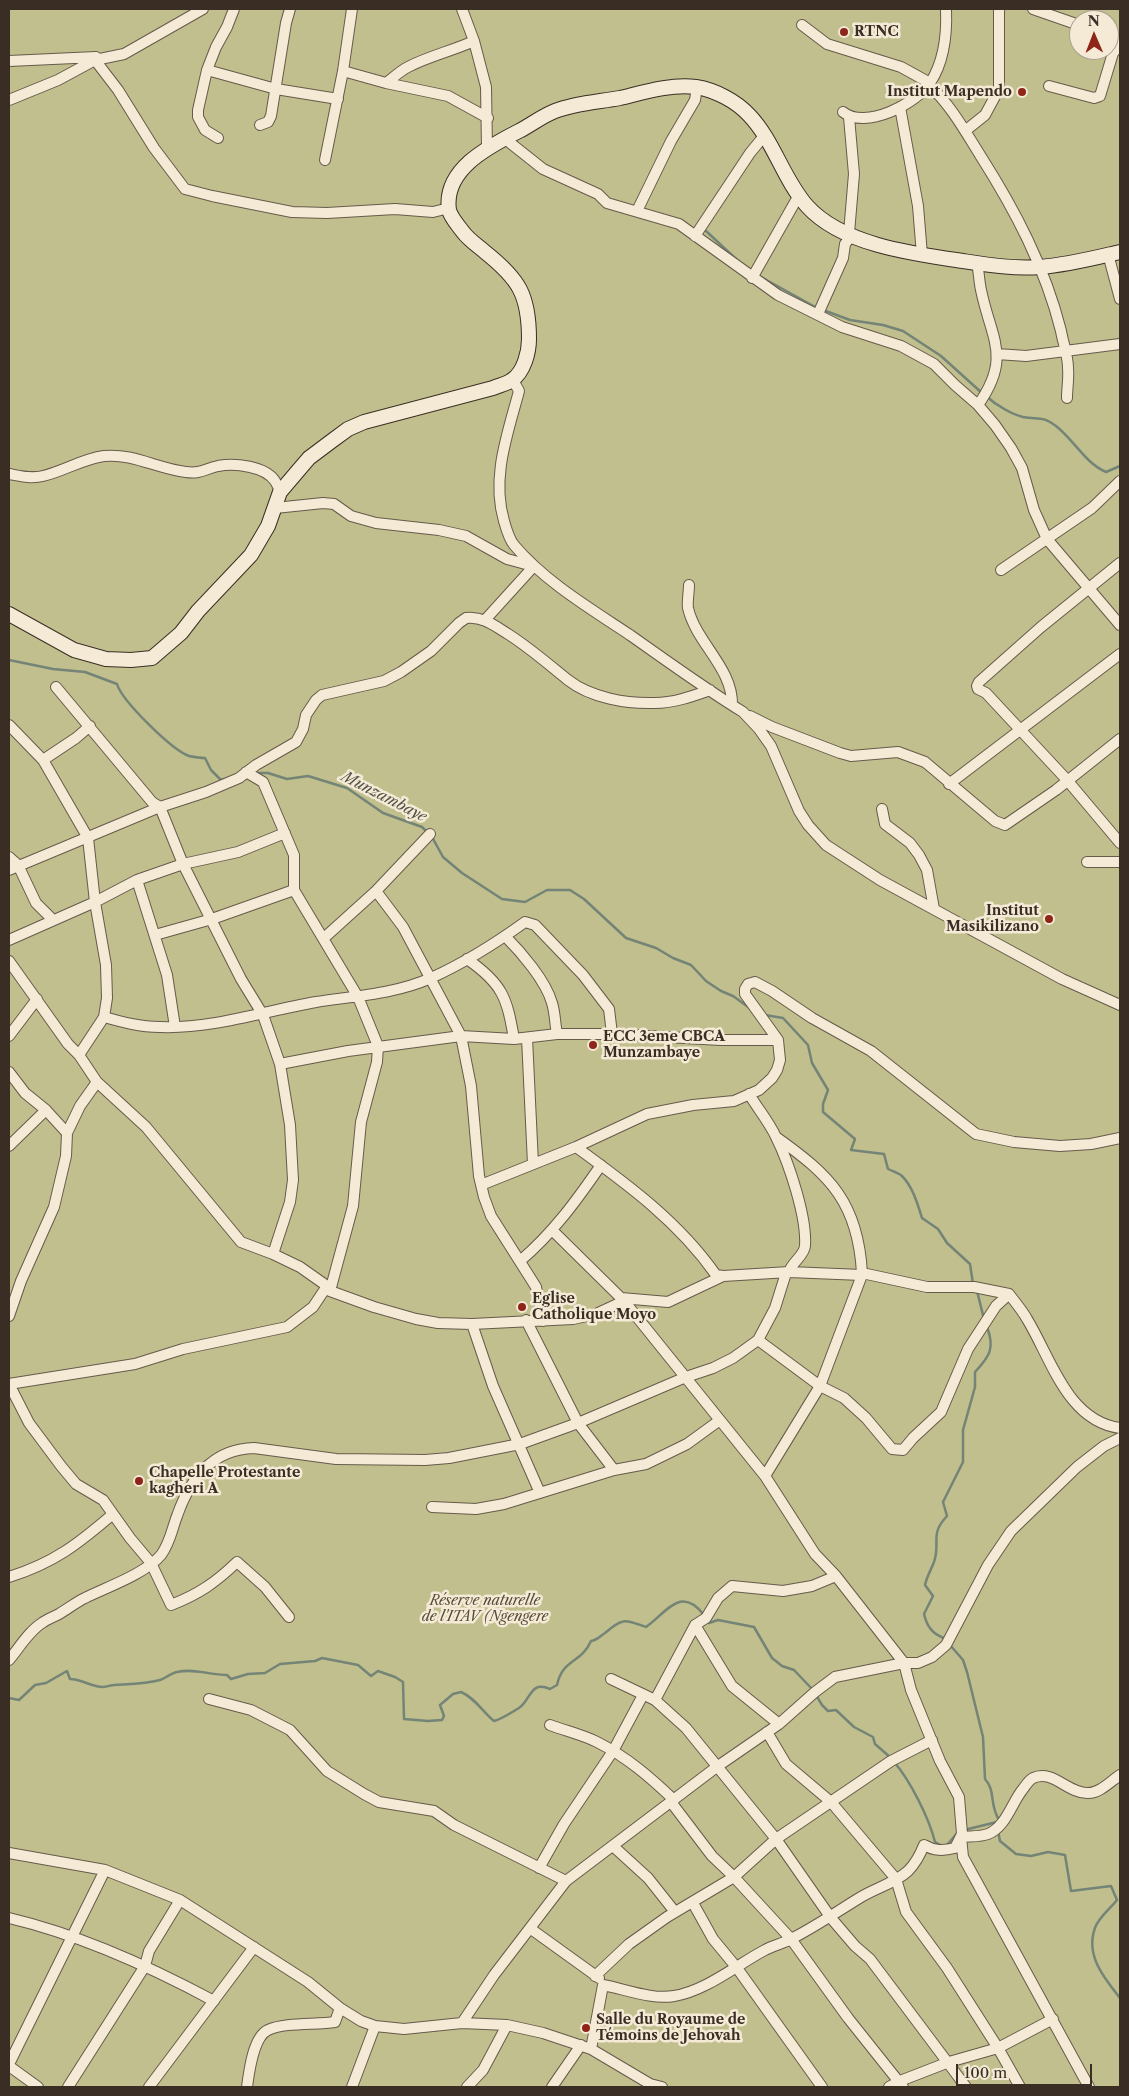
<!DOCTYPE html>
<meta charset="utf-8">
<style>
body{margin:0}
#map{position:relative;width:1129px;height:2096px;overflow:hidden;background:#eedec0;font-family:"Libre Caslon Text",serif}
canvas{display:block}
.frame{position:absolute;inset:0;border:10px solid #3a2e24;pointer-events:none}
.north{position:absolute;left:1069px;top:10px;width:50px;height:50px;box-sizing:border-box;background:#f4ead6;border:1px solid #aa9f8f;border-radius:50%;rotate:359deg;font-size:14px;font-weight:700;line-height:20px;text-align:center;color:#3a2e24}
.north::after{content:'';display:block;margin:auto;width:18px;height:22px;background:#8f2418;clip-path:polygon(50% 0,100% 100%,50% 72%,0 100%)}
.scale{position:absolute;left:956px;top:2064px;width:136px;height:22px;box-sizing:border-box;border:2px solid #3a2e24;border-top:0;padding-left:6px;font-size:15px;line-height:18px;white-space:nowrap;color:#3a2e24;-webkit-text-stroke:4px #f4ead6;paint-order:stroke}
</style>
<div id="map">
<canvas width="1129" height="2096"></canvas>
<div class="frame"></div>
<div class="north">N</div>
<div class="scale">100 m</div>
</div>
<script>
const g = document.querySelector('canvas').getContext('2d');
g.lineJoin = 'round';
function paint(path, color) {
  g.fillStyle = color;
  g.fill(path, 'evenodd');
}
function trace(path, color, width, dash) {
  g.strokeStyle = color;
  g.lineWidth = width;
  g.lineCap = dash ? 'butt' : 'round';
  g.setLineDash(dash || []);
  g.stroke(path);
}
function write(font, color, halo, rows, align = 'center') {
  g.font = font + ' "Libre Caslon Text",serif';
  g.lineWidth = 5;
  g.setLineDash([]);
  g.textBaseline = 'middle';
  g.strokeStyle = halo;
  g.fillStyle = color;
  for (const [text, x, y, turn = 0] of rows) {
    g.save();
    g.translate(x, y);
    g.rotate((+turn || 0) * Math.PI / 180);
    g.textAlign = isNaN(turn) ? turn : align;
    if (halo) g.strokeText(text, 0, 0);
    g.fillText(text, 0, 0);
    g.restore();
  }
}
paint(new Path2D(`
 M9,9H1120V2087H9ZM1079,20H1109V50H1079Z`), '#c0bf8d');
trace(new Path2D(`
 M706,231L736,259
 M761,277L817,308
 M823,310L850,320L883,325L903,331L941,356L982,393
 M986,396C996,405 1011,414 1023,417C1038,420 1041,415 1056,426C1074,440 1085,463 1106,472L1120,466
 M9,660L53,669L85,672L117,684C122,701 172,750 189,756C194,757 200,758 205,758L211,770L221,780L224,779
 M254,773H268L287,779L308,776L347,788L383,813L422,827L428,833
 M432,837L443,857L462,873L502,899L525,902L547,890H570L584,899L626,938L656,948L673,958L691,965L706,981L721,991L733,996L751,1009
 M765,1015L783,1018L808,1045L812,1063L828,1090L823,1104V1112L855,1139L851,1150L884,1154L888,1169C892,1171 899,1173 902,1176C913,1187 918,1205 922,1218L938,1229L947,1243L970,1264L973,1284
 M977,1291L984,1319
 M707,1620L709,1623L718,1620L754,1627L772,1658L782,1666L794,1670L813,1690
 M947,1639C933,1635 927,1627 924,1614L933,1596L925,1585C927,1576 931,1570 934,1562C941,1542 929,1535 947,1516L943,1502L963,1462V1430L975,1387V1372C990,1356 995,1348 987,1327
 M950,1645L963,1660L967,1672L983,1737L985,1779C996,1791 989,1804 999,1820L998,1821
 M816,1695L822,1705L828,1711L836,1710L854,1727L873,1737L875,1744L891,1758
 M9,1698L19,1700L35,1685L46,1683L67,1671L70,1679C82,1679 91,1687 103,1687C107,1687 111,1685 114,1685C129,1684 145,1684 160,1680C166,1678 171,1673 177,1672C194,1668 210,1675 227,1675L231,1679L248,1674L265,1673L280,1664L315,1661L322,1658L358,1665L371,1676L378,1671L395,1677L403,1682L404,1719L428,1721L442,1720L444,1716L440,1705L453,1694L461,1692C475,1698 482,1711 494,1721C502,1719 512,1712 519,1708C531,1700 530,1680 550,1689L557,1685C563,1658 581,1664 591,1641C597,1640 599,1637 605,1633C622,1618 624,1619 646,1627C667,1612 681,1585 704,1615
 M894,1762C910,1780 929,1818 935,1842L942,1846
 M964,1830L997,1822
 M998,1831L1000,1841L1016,1854L1031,1856L1048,1852L1065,1855L1071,1891L1111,1886L1117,1900C1111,1908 1098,1918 1095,1928C1085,1955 1104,1978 1120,1998
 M947,1845L959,1831`), '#748476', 2.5);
const street = new Path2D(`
 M462,9L474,41L486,87L487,149
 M1033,9L1079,25
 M802,25L827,44L901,67L930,83
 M1109,36L1120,41
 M95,60L118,90L154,148L185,189L212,196L292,212L327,213L395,209L433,212L449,208
 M9,61L96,57
 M207,70L276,89L338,99
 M343,71L386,83L448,96L488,118
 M386,83C393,78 400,71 408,67C429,56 452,51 474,41
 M929,85C950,104 965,131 980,155C1015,210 1045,267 1061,331C1063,343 1068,355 1068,368C1069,378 1067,388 1067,398
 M1049,86L1094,98L1100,96L1113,53L1120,45
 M9,100L58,80L95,60L124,54L203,9
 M900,107L918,206L922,255
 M843,112C865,130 916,104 930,83C944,62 947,33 946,9
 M260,125L268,122L271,116L286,23L290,9
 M965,131L985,115L999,89V9
 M218,138L205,130L198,117V110L207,70L216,47L227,27L234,9
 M504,138L543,169L598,194L607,203L679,224L778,295L842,327L901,346L934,364L955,385L978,405L995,425L1011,448L1022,468L1034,510L1047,539L1120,625
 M325,160L343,71L352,9
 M637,211L671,141L695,100L697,87
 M849,233L854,174L849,117
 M695,236L750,153L764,136
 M1108,254L1120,299
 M977,263C979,272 979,281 981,290C991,339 1012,357 978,405
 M752,278L799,195
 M818,314L843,258L845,244L852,235
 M997,354L1026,356L1120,344
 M513,380L519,391C508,433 491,477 504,521C506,528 509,539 514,545C544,581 591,609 630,635C667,661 704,688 743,712L759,729L771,746L799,811L808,825L826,845L880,880L1062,979L1120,1005
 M9,474C20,476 31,479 43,476C64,471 82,459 104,456C133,453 158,469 186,472C200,474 205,469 218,466C235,463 265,466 275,481C277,484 279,488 280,492
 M275,508L323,503L334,504L351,516L376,523L439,530L466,536L507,559L533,566
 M1120,563L1041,627L979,682L977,686L978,689L986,693L1067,780L1120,843
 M1001,570L1092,508L1120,481
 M689,585C689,593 687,601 688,608C696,643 733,668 732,705
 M485,620L534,566
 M56,687L152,802L160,807L183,864L241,979L263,1015L280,1064L290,1125L293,1180L290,1202L273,1254
 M750,716L772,727L840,753L851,756L898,752L925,762L995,821L1005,825L1056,790L1120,739
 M9,725L43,760L88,838L95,902L106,965L107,998L104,1017L79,1055
 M43,760L76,738L90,726
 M246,772L263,782L294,855V890L358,997L378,1046L377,1062L361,1122L353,1206L330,1291
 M949,784L1120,654
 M882,809L885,824L910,843L919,855L927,870L934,909
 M9,857L18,865L36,903L53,920
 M1087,862H1120
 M9,870L160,807L206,792L239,778L256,765L296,742L303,729L306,715L316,700L322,695L384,681L401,672L431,651L459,623L466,618C483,616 495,626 508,634C530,648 548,664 568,680C591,698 627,704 655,703C674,703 693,696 710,690
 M137,880L167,975L175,1027
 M376,891L403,927L461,1036L471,1086L479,1176L484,1197L491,1216L536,1287L543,1321
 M155,935L212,919L294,890
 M505,936C521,952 546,981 552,1003C555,1012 555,1024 557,1034
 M324,938L376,891L430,834
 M9,940L95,902L137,880L183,864L238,852L285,833
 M467,959C503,984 507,998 514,1039
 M9,961L68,1044L79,1055L97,1082L146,1127L241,1242L273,1254L300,1267L327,1286L330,1291L374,1307L416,1319L438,1323L472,1324L573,1319L596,1314L624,1301L621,1298L668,1302L723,1276L789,1272L862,1275V1273L927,1287H974L1009,1294C1015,1302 1022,1310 1027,1319C1051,1358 1067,1421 1120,1428
 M104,1017C122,1022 140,1027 160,1027C213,1029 264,1011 316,1002C355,996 395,994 431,978C464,963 496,943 525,922L535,925L583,975L609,1009L612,1034
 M9,1036L37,999
 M527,1038L533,1164
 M280,1064L348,1051L461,1036L514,1039L557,1034H612L721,1040H778
 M9,1072L25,1093L46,1110L67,1133
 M749,1094C758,1109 769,1122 776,1137C789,1163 807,1217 805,1246C804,1256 792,1262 789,1272
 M776,1137C831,1176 858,1203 862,1273
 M9,1146L46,1110
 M576,1147C627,1184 679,1222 716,1275L723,1276
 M481,1185L576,1147L647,1114L693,1105L734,1101L759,1090L772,1078L777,1070L780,1060L778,1040L745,994V989L748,984L755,982L772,991L812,1018L871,1051L976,1134L1014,1142L1060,1146L1091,1144L1120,1138
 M552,1230L621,1298
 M520,1261C553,1233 577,1200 601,1165
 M9,1316L21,1281L54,1207L66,1156L67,1133L80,1106L97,1082
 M526,1320L578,1423L614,1470
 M472,1324L493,1386L540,1493
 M758,1340L820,1386L844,1398L866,1418L892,1449L903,1450L913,1438L941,1412L968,1349L996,1306L1009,1294
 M9,1384L29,1423L61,1466L76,1484L103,1500L130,1538L151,1563L171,1605C199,1594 215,1583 237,1562L265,1587L289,1617
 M9,1384L135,1364L183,1349L287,1327L313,1307L327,1286
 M765,1476L820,1386L862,1275
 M432,1507L476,1509L504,1504L614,1470L646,1464L687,1444L720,1420
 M9,1577C54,1563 78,1544 113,1514
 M695,1625L732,1686L779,1724
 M9,1660C19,1648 29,1631 42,1623C47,1619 54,1617 59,1614C68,1609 76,1602 85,1598C107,1587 145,1574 161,1555C170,1543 172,1529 177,1516C190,1479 212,1449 254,1448L336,1459L425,1460L449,1458L520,1444L578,1423L686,1377L713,1368L733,1358L758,1340L775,1308L786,1273
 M611,1679L655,1700L686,1728L776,1839L831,1918L855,1946L870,1959L966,2087
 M209,1699L251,1710L290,1730L327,1771L364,1794L379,1802L434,1811L454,1825L566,1881
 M655,1700L695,1625L706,1618L718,1598L732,1586L783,1591L812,1586L836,1576
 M550,1725C566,1731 583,1735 597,1742C627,1757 651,1778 674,1800
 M767,1732L786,1764L831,1802L896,1879L906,1912L947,1968L998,2048L1020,2087
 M671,1802L712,1856L734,1877L791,1939L848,2018L903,2087
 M961,1837L963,1857L974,1877L1089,2087
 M961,1837C970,1836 980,1837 988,1834C1006,1827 1012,1802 1023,1789C1026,1785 1029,1780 1033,1778C1053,1769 1067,1793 1087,1793C1099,1794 1111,1781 1120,1775
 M614,1847L648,1878L675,1912
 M9,1853L105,1870L180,1900L308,1982L340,2008L361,2021L375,2026L404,2029L462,2023L507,2025L543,2033L591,2049L650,2084L662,2087
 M539,1868L564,1824L613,1751L643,1695
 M693,1903L713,1939L737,1968L822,2087
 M9,1918C81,1935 149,1966 214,2001
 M531,1929L599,1978
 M595,1976L629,1944L667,1917L734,1877L776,1839L891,1761L932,1740
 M462,2023L494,1975L566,1881L718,1766L779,1724L815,1692L835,1677L904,1663H918L932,1657L946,1645L988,1565L1011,1531L1077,1467L1104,1446L1120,1438
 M591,2049L603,1985C625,1989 652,2000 674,1996C706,1991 738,1964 765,1950C774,1945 785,1943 793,1938C818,1925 838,1911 861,1897C876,1888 895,1883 908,1871C915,1864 920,1855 924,1845C934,1851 943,1851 955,1848L962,1834L959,1797L940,1761L911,1690L904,1663L836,1576L815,1554L765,1476L624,1301
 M9,2064L105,1870
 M9,2066L38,2087
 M68,2087L145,1966L149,1951L180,1900
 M149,2087L254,1947
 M247,2087C249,2072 253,2037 268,2030C285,2022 316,2025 335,2022L340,2008
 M352,2087L375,2026
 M467,2087L483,2070L507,2025
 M552,2087L581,2045
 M889,2087L900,2081L949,2062L998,2048L1053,2019`);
const secondary = new Path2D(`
 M9,614L74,650L106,659L131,660L152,658L181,633L198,611L251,555L268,526L280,492L297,472L309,458L333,440L348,429L364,422L493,388C499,385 507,384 512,380C524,372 529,352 529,339C529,295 519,279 485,252C477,245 469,240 463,232C458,225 451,218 449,210C443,169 490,146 519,131C531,125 542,116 555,111C576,103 598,102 620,98C645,92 670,84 696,87C715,90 736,101 749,115C774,141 783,179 807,206C842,245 914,254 963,261C989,265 1014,269 1040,267C1067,265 1094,258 1120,252`);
trace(street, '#675a4b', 12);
trace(secondary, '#3a2e24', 16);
trace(street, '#f4ead6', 10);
trace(secondary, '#f4ead6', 14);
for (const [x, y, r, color] of [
 [844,32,5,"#8f2418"],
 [1022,92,5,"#8f2418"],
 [1049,919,5,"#8f2418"],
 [593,1045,5,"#8f2418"],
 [522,1307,5,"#8f2418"],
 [139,1481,5,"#8f2418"],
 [586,2028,5,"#8f2418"]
]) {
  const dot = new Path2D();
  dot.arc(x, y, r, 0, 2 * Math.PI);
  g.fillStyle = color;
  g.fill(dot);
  trace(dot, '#f4ead6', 2);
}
write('bold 14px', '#3a2e24', '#f4ead6', [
 ["RTNC",854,32],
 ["Institut Mapendo",1012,92,"right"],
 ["Institut",1039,911,"right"],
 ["Masikilizano",1039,927,"right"],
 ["ECC 3eme CBCA",603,1037],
 ["Munzambaye",603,1053],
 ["Eglise",532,1299],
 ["Catholique Moyo",532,1315],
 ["Chapelle Protestante",149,1473],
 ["kagheri A",149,1489],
 ["Salle du Royaume de",596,2020],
 ["Témoins de Jehovah",596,2036]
], 'left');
write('italic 14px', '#554b39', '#f4ead6', [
 ["Réserve naturelle",485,1601],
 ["de l'ITAV (Ngengere",485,1617]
]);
write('italic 15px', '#525246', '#f4ead6', [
 ["Munzambaye",384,797,27]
]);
</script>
